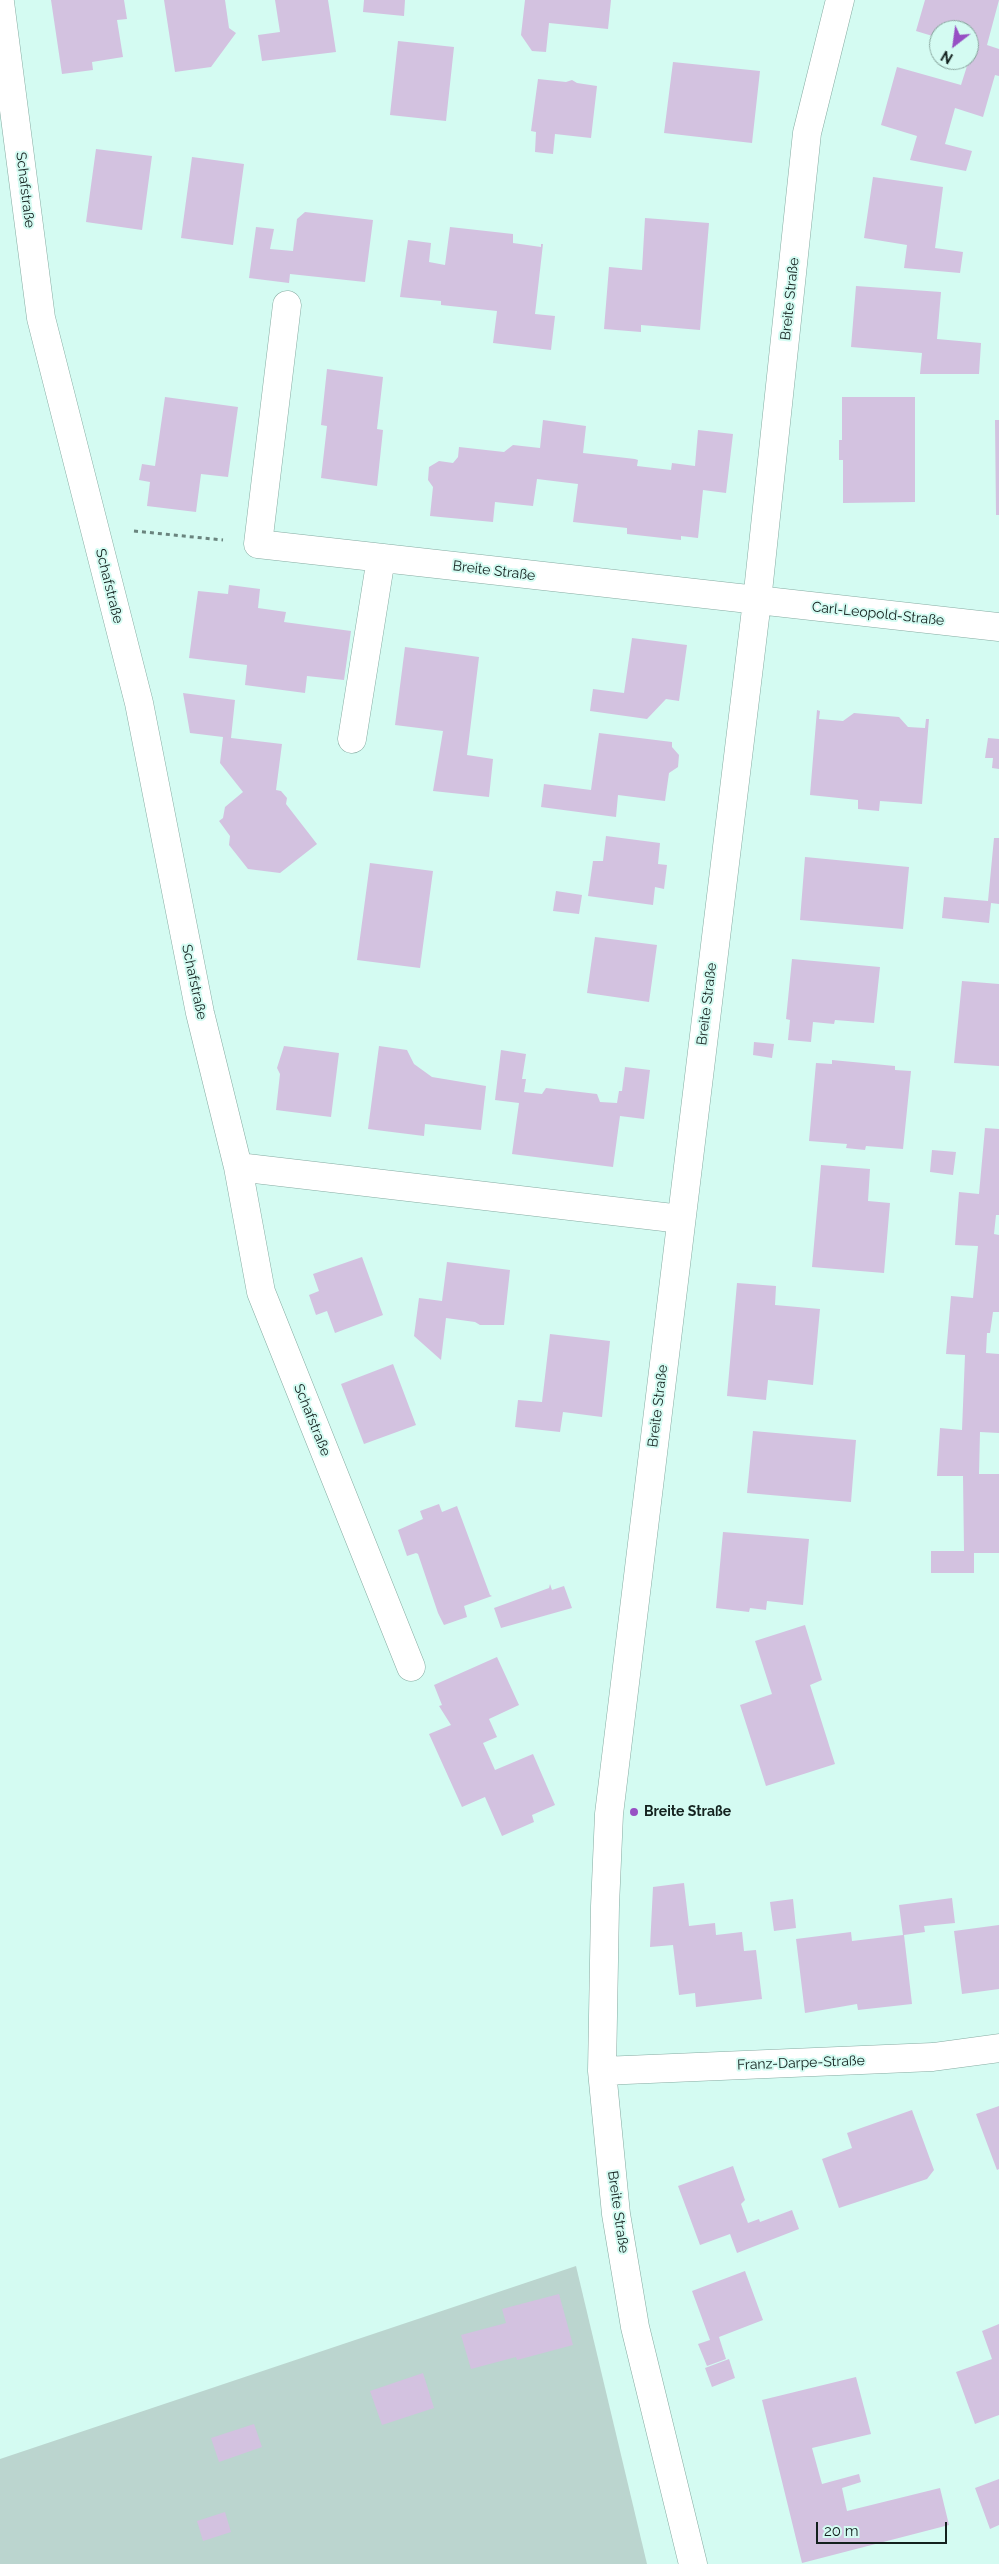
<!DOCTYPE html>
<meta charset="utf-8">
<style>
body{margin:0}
#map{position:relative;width:999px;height:2564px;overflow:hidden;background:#d4fbf2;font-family:Raleway,sans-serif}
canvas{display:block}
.north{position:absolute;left:929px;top:20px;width:50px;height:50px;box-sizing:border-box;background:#d4fbf2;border:1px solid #87a49d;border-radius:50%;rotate:210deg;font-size:14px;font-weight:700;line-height:20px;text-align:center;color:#13211e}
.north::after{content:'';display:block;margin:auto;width:18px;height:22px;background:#9750c4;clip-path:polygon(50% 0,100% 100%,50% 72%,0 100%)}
.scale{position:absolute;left:816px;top:2522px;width:131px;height:22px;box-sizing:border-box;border:2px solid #13211e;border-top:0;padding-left:6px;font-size:15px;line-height:18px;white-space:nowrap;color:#13211e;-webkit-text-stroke:4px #d4fbf2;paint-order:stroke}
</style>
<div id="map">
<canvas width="999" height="2564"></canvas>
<div class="north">N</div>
<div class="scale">20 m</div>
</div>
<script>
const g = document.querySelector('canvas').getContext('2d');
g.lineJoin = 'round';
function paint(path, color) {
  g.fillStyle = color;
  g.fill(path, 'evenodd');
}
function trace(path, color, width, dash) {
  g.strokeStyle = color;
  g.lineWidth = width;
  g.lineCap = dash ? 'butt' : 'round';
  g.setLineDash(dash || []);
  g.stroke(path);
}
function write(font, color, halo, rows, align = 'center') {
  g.font = font + ' Raleway,sans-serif';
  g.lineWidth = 4;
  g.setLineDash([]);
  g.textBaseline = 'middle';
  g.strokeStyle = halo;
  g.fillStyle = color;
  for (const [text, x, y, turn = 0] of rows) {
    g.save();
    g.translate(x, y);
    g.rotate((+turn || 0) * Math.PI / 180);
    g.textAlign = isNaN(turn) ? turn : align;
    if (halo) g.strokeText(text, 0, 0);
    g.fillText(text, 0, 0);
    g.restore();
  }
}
paint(new Path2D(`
 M576,2266L647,2564H0V2459Z`), '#bbd5cf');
paint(new Path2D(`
 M51,0H124L127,19L117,20L123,57L92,62L93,70L62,74Z
 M164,0H225L229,28L236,33L211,67L175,72Z
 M275,0H328L336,52L262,61L258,35L280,32Z
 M364,0H405L404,16L363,12Z
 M525,0H611L608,29L549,23L546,52L532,51L521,35Z
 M925,0H999L987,45L999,49V76L995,75L983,117L955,108L945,144L972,151L966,171L910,160L917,136L881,125L897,67L961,85L967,66L948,60H969V30H939V38L916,31Z
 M398,41L454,47L446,121L390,115Z
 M673,62L760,71L752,143L664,133Z
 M538,79L566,82L572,80L577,83L597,86L591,138L555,134L553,154L535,152L536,132L531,131Z
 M96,149L152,156L142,230L86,222Z
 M192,157L244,164L233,245L181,238Z
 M873,177L943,187L935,248L963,252L960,273L904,268L907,245L864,238Z
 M305,212L373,220L365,282L290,274L289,283L249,278L256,227L274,229L270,249L293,251L297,219Z
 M645,218L709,223L700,330L641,325V332L604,329L609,267L642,270Z
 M450,227L513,234V243L541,247V244H543L535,314L555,316L551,350L493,343L497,311L441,305V301L400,297L408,240L431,243L429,262L445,265Z
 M856,286L941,292L937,339L981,343L979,374H920L922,353L851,347Z
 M327,369L383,377L377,429L383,430L377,486L321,478L327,426L321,425Z
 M165,397L238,407L228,477L201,474L196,512L147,506L150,482L139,480L142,464L155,466Z
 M842,397H915V502L843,503V460H839V440H842Z
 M543,420L586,426L583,453L635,459L638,460L637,466L671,470L672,463L695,466L698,430L733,434L726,493L703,490L698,538L681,536V540L627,534V528L573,522L578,484L537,479L533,506L495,502L493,522L430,516L433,487L428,480L429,467L439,461L453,463L458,457L459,447L504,452L513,445L540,448Z
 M995,420H999V515H996Z
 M229,585L260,589L258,608L286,612L284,622L351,631L344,680L307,676L305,693L245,685L247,665L189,658L198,591L228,594Z
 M632,638L687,645L679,701L666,699L647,719L590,711L593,689L624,693Z
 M405,647L479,657L467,755L493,759L489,797L433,791L443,731L395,725Z
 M183,693L235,700L231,738L282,744L276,790L281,791L287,798L286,804L317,844L280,873L248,869L229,845L230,836L219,821L223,818L225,807L243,792L220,763L223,737L190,733Z
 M817,710L820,711L819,719L843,721L854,713L899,717L908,727L925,728L926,719H929L922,804L880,801L879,811L858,809V800L810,795Z
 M599,733L672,742V747L679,755L678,767L669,773L665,801L618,795L616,817L541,807L544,784L591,790Z
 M988,738L999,739V769L992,768L993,758H985Z
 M606,836L660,843L658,864L667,865L664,889L655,887L653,905L588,896L593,861H603Z
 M994,838H999V904L991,903L989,923L942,918L944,897L988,901Z
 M805,857L909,867L903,929L800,920Z
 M370,863L433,871L420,968L357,960Z
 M556,891L582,895L579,914L553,911Z
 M595,937L657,945L649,1002L587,993Z
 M792,959L880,967L874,1023L835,1020L834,1024L813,1022L811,1042L788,1040L790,1020L786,1019Z
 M962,981L999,984V1066L954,1063Z
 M754,1042L774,1044L772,1058L753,1055Z
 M284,1046L339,1053L331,1117L276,1110L280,1074L277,1068Z
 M379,1046L407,1050L414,1064L432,1077L486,1086L481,1130L425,1124L424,1136L368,1129Z
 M501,1050L526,1054L522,1079H526L524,1092L542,1094L546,1088L597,1094L600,1102L617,1103L619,1091H622L625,1067L650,1070L644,1119L620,1116L613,1167L512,1154L519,1103L495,1100Z
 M832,1060L895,1066V1070L911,1071L903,1149L866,1146L865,1150L846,1148L847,1144L809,1141L816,1063L832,1064Z
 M985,1128L999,1129V1215H996L994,1234L999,1235V1312H993L990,1333H987L986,1353L999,1354V1433L980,1432L979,1474H999V1553H974V1573H931V1551H964L963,1476H937L940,1428L962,1430L965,1355L946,1354L951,1296L973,1298L978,1246L955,1245L959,1192L979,1194Z
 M932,1150L956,1152L953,1175L930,1172Z
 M821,1165L870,1169L868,1201L890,1203L884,1273L812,1267Z
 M362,1257L383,1315L335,1333L327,1311L316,1315L309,1295L319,1291L313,1274Z
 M447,1262L510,1270L504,1325H480L475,1322L446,1318L441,1360L414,1336L419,1298L442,1301Z
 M737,1283L776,1286L775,1305L820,1309L813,1385L768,1380L766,1400L727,1396Z
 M550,1334L610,1341L602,1417L563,1412L560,1432L515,1427L518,1400L542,1402Z
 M393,1364L416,1425L364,1444L341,1384Z
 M753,1431L856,1440L851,1502L747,1493Z
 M439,1504L442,1512L457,1506L490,1595L492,1596L464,1606L467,1617L444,1625L438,1613L418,1554L416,1553L407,1556L398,1530L423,1519L420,1511Z
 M723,1532L809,1539L803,1605L767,1601L766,1610L750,1608L749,1612L716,1608Z
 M550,1584L552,1590L564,1586L572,1608L501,1628L494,1608L549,1588Z
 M805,1625L822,1680L810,1685L835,1764L766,1786L740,1705L772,1694L755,1641Z
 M497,1657L519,1705L489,1719L497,1737L483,1743L495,1770L533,1754L555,1805L532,1815L534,1822L502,1836L485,1797L462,1807L429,1734L451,1725L439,1706L442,1705L434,1685Z
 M684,1883L689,1926L715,1923L716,1935L742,1932L744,1951L756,1950L762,1999L696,2007L695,1993L679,1995L673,1945L650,1947L653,1887Z
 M952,1898L955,1923L924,1926L925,1932L904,1935L912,2004L858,2010L857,2004L805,2013L796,1939L851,1932L852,1941L903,1935L899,1905Z
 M793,1899L796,1928L774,1931L770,1902Z
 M999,1925V1989L962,1994L954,1931Z
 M999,2106V2169L997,2170L976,2114Z
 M912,2110L934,2170L927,2179L839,2208L822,2159L852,2148L847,2133Z
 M733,2166L745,2200L741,2204L748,2223L759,2219L760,2222L792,2210L799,2229L737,2253L730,2234L700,2245L678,2186Z
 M745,2271L763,2320L719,2337L726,2359L707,2366L698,2344L710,2340L692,2291Z
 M559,2294L573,2345L517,2360L516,2357L471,2369L461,2335L506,2323L502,2309Z
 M999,2324V2415L975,2424L956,2372L992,2359L982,2331Z
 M729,2359L735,2378L712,2387L705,2368Z
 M423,2373L434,2408L382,2425L370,2391Z
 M856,2377L871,2434L812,2448L822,2484L859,2474L861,2482L842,2488L847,2511L940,2488L949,2525L802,2563L762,2400Z
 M254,2424L262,2447L219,2462L211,2438Z
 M999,2479V2525L990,2529L975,2488Z
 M225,2512L231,2532L203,2541L197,2521Z`), '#d3c2e0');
const street = new Path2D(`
 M0,2L41,318L139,703L200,1013L238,1167L261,1292L411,1667
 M287,305L258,544L999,627
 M352,739L381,558
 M238,1167L681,1219
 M602,2071L933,2057L999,2048
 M693,2564L635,2327L616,2214L602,2071L605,1906L609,1814L757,601L807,133L840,0`);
trace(street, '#86aba2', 29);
trace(new Path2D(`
 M134,531L223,540`), '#6a847e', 3, [4, 4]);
trace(street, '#fff', 28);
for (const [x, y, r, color] of [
 [634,1812,5,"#9750c4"]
]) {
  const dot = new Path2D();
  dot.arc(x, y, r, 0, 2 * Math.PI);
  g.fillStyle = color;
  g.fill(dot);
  trace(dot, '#d4fbf2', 2);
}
write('14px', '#13211e', '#d4fbf2', [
 ["Schafstraße",25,190,83],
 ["Breite Straße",790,299,-84],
 ["Breite Straße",494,571,7],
 ["Schafstraße",109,586,76],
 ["Carl-Leopold-Straße",878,614,6],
 ["Schafstraße",194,982,78],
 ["Breite Straße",707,1004,-83],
 ["Breite Straße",658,1406,-83],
 ["Schafstraße",312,1420,68],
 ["Franz-Darpe-Straße",801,2063,-2],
 ["Breite Straße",618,2212,82]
]);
write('bold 14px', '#13211e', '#d4fbf2', [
 ["Breite Straße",644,1812]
], 'left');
</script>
